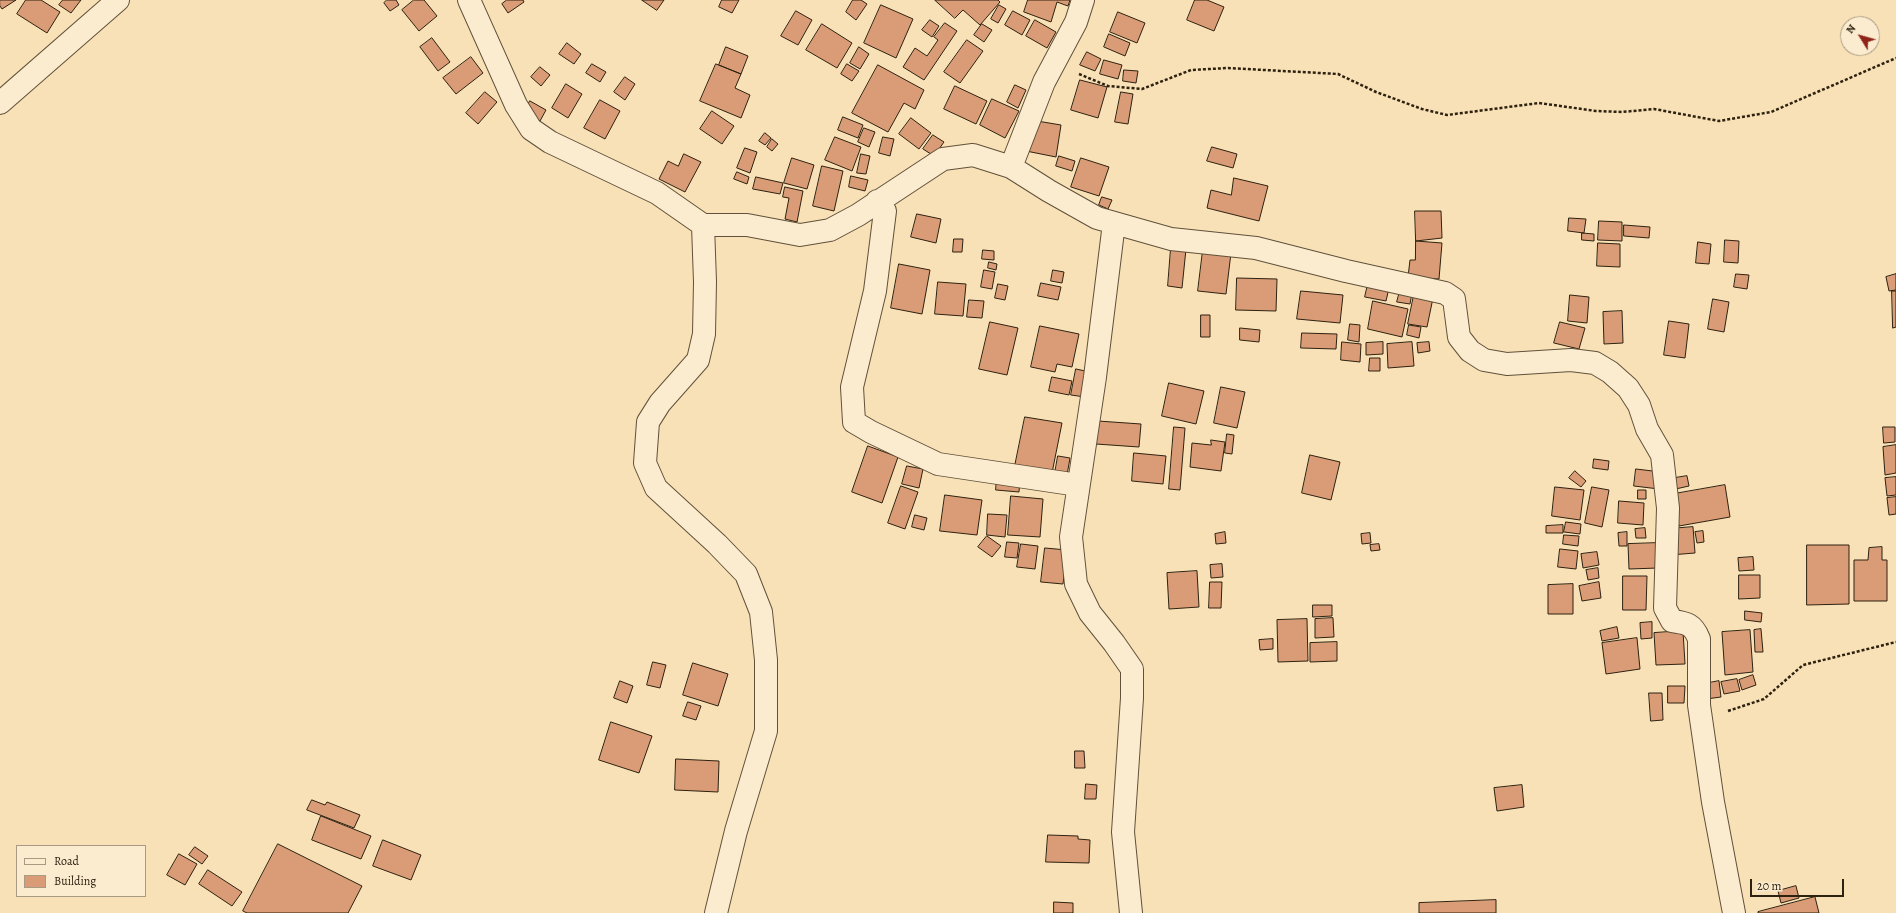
<!DOCTYPE html>
<style>
body{margin:0}
#map{position:relative;width:1896px;height:913px;overflow:hidden;background:#f9e1b7;font-family:Alegreya,serif}
canvas{display:block}
.legend{position:absolute;left:16px;top:845px;width:130px;height:52px;box-sizing:border-box;background:#fbecd0;border:1px solid #a99b83;margin:0;padding:5px 7px;list-style:none;font-size:12px;color:#2d2110}
.legend li{display:flex;align-items:center;gap:8px;height:20px}
.legend b{width:20px;border:1px solid #a99b83}
.north{position:absolute;left:1840px;top:16px;width:40px;height:40px;box-sizing:border-box;background:#fbecd0;border:1px solid #a99b83;border-radius:50%;rotate:307deg;font-size:11px;font-weight:700;line-height:16px;text-align:center;color:#2d2110}
.north::after{content:'';display:block;margin:auto;width:14px;height:18px;background:#8f2418;clip-path:polygon(50% 0,100% 100%,50% 72%,0 100%)}
.scale{position:absolute;left:1750px;top:879px;width:94px;height:18px;box-sizing:border-box;border:2px solid #2d2110;border-top:0;padding-left:5px;font-size:12px;line-height:14px;white-space:nowrap;color:#2d2110;-webkit-text-stroke:3px #fbecd0;paint-order:stroke}
</style>
<div id="map">
<canvas width="1896" height="913"></canvas>
<ul class="legend">
<li><b style="height:5px;background:#fbecd0"></b>Road</li>
<li><b style="height:11px;background:#da9c76"></b>Building</li>
</ul>
<div class="north">N</div>
<div class="scale">20 m</div>
</div>
<script>
const g = document.querySelector('canvas').getContext('2d');
g.lineJoin = 'round';
function paint(path, color) {
  g.fillStyle = color;
  g.fill(path, 'evenodd');
}
function trace(path, color, width, dash) {
  g.strokeStyle = color;
  g.lineWidth = width;
  g.lineCap = dash ? 'butt' : 'round';
  g.setLineDash(dash || []);
  g.stroke(path);
}
const building = new Path2D(`
 M0,0H16L2,9L0,6Z
 M26,0H41L60,12L47,33L17,14Z
 M63,0H81L71,13L59,5Z
 M387,0H396L399,5L390,11L384,3Z
 M414,0H424L437,16L419,31L402,10Z
 M507,0H523L524,2L508,13L502,4Z
 M642,0H664L657,10Z
 M722,0H739L732,13L719,7Z
 M853,0H861L867,4L856,20L846,12Z
 M935,0H998L1000,2L980,25L963,10L955,18Z
 M1028,0H1070L1068,6L1057,2L1051,22L1024,12Z
 M1195,0H1207L1224,7L1214,31L1187,20Z
 M881,5L913,19L896,58L864,43Z
 M999,5L1006,9L998,23L991,19Z
 M796,11L812,20L798,45L781,36Z
 M1013,11L1030,20L1022,35L1005,25Z
 M1118,12L1145,23L1137,43L1110,32Z
 M930,20L939,26L932,37L922,30Z
 M1035,20L1056,32L1047,48L1026,36Z
 M945,23L957,31L924,80L903,67L915,48L927,56L938,40L934,37Z
 M822,24L852,43L837,68L806,50Z
 M982,24L992,30L984,42L974,35Z
 M1109,34L1130,43L1125,56L1104,47Z
 M432,38L450,62L438,71L420,47Z
 M967,40L983,51L960,83L944,72Z
 M567,43L581,54L574,64L559,54Z
 M726,47L748,56L741,74L719,65Z
 M859,47L869,54L860,69L850,63Z
 M1087,52L1101,59L1095,71L1080,65Z
 M471,57L483,73L456,94L443,78Z
 M1104,60L1122,65L1118,79L1100,74Z
 M592,64L606,72L600,82L586,73Z
 M716,64L741,74L735,88L750,95L741,118L700,101Z
 M847,64L859,71L852,81L841,74Z
 M878,65L924,90L915,109L904,103L888,132L852,113Z
 M540,67L550,75L541,86L531,77Z
 M1124,70L1138,71L1136,83L1123,81Z
 M625,77L635,84L625,100L614,92Z
 M1080,80L1107,87L1098,118L1071,110Z
 M566,84L582,94L568,118L552,108Z
 M1015,85L1026,90L1018,108L1007,102Z
 M955,86L987,101L976,124L944,109Z
 M485,92L497,102L478,124L466,113Z
 M1121,92L1133,94L1128,124L1115,122Z
 M992,99L1019,111L1005,138L980,125Z
 M600,100L620,111L605,139L584,128Z
 M530,101L546,110L540,121L524,112Z
 M712,111L734,126L722,144L700,129Z
 M843,117L863,125L858,138L838,130Z
 M911,118L931,133L919,149L899,134Z
 M1031,120L1061,125L1056,157L1026,151Z
 M864,128L875,132L869,147L858,142Z
 M765,133L771,138L765,145L759,141Z
 M933,135L944,142L934,156L923,149Z
 M835,137L861,147L852,171L825,160Z
 M883,137L894,139L890,156L879,153Z
 M772,139L778,144L772,151L767,147Z
 M1212,147L1237,154L1233,168L1207,161Z
 M745,148L757,152L750,173L737,168Z
 M684,154L701,162L685,192L659,179L668,161L678,166Z
 M861,154L870,156L866,174L857,173Z
 M1059,156L1075,161L1072,171L1056,166Z
 M792,158L814,165L807,189L784,183Z
 M1081,158L1109,167L1099,196L1071,187Z
 M822,166L843,171L834,211L813,206Z
 M737,172L749,177L747,184L734,179Z
 M851,176L868,180L865,191L849,187Z
 M756,177L783,183L780,194L753,189Z
 M1234,178L1268,186L1259,221L1207,208L1211,190L1231,195Z
 M785,187L803,191L797,222L785,219L789,198L783,197Z
 M1102,197L1112,200L1108,209L1099,205Z
 M1415,211H1441L1442,238L1416,241Z
 M917,214L941,219L936,243L911,237Z
 M1569,218L1586,219L1584,233L1568,231Z
 M1599,221L1622,222V241L1598,240Z
 M1624,225L1650,227L1649,238L1624,236Z
 M1582,233L1594,234V241L1582,240Z
 M954,239H963L962,252H953Z
 M1725,240L1739,241L1738,263L1724,262Z
 M1416,241L1442,243L1439,279L1408,277L1410,260H1415Z
 M1698,242L1711,244L1709,264L1696,263Z
 M1598,243L1620,244V267L1597,266Z
 M1171,248L1186,249L1182,288L1168,286Z
 M983,250L994,251V260L982,259Z
 M1203,250L1231,253L1226,294L1198,291Z
 M989,262L997,264L996,270L988,268Z
 M899,264L930,270L922,314L891,308Z
 M984,270L995,272L992,289L981,287Z
 M1053,270L1064,272L1062,283L1051,281Z
 M1736,274L1749,275L1747,289L1734,287Z
 M1896,274V290L1889,291L1886,277Z
 M1237,278L1277,279L1276,311L1236,310Z
 M938,282L966,284L963,316L935,314Z
 M1041,283L1061,287L1058,300L1038,296Z
 M998,284L1008,286L1005,300L995,298Z
 M1368,284L1389,288L1386,301L1365,297Z
 M1301,291L1343,295L1340,323L1297,319Z
 M1400,291L1412,293L1410,304L1397,302Z
 M1892,291H1896V327L1893,328Z
 M1414,295L1433,298L1427,327L1408,324Z
 M1570,295L1589,297L1587,323L1568,321Z
 M1713,299L1729,302L1724,332L1708,329Z
 M969,300L984,301L982,318L967,317Z
 M1373,301L1408,309L1402,337L1368,329Z
 M1622,311L1623,343L1604,344L1603,312Z
 M1201,315H1210V337H1201Z
 M1669,321L1689,324L1685,358L1664,355Z
 M990,322L1018,328L1007,375L979,369Z
 M1560,322L1585,328L1579,349L1554,343Z
 M1350,324L1360,325L1359,342L1348,340Z
 M1409,325L1421,327L1419,338L1407,335Z
 M1040,326L1079,334L1072,367L1057,364L1055,372L1031,367Z
 M1240,328L1260,330L1259,342L1240,340Z
 M1302,333L1337,334L1336,349L1301,348Z
 M1342,342L1361,344L1360,362L1341,360Z
 M1383,342V354L1366,355V343Z
 M1412,342L1414,366L1388,368L1387,344Z
 M1429,342L1430,351L1418,353L1417,343Z
 M1370,358H1380V371H1369Z
 M1076,369L1090,372L1085,397L1071,395Z
 M1052,377L1072,381L1069,395L1049,391Z
 M1169,383L1204,391L1196,424L1162,416Z
 M1221,387L1245,392L1237,428L1214,423Z
 M1025,417L1062,423L1052,473L1015,466Z
 M1098,421L1141,424L1139,447L1096,444Z
 M1174,427L1185,428L1180,490L1169,489Z
 M1883,427H1895V442L1884,443Z
 M1227,434L1234,435L1232,454L1225,453Z
 M1211,440L1225,442L1221,471L1190,467L1192,443L1211,445Z
 M1896,445V473L1885,475L1883,447Z
 M868,446L898,457L882,503L852,492Z
 M1134,453L1166,456L1163,484L1132,481Z
 M1310,455L1340,462L1331,500L1302,493Z
 M1058,456L1070,458L1067,475L1055,473Z
 M1594,459L1609,461L1608,470L1593,468Z
 M907,466L923,469L919,488L902,484Z
 M1636,469L1661,472L1659,489L1634,486Z
 M1575,471L1586,481L1581,487L1569,478Z
 M997,476L1020,478L1019,492L996,490Z
 M1687,476L1689,486L1671,490L1669,479Z
 M1896,477V495L1887,496L1885,478Z
 M1725,485L1730,517L1679,526L1674,494Z
 M901,486L918,492L905,529L888,523Z
 M1555,487L1584,490L1580,520L1552,516Z
 M1592,487L1609,490L1602,527L1585,523Z
 M1638,490H1646V499H1638Z
 M945,495L982,500L977,535L940,531Z
 M1011,496L1043,499L1040,537L1008,535Z
 M1896,497V514L1889,515L1887,498Z
 M1619,501L1644,503L1643,525L1618,523Z
 M988,514L1007,515L1005,537L987,535Z
 M915,515L927,518L924,530L912,527Z
 M1566,522L1581,524L1580,534L1564,532Z
 M1563,525V533H1546V526Z
 M1693,527L1695,553L1670,555L1669,529Z
 M1645,528L1646,538H1636L1635,529Z
 M1703,531L1704,542L1697,543L1695,532Z
 M1225,532L1226,543L1216,544L1215,534Z
 M1627,532V546H1619L1618,533Z
 M1370,533L1371,543L1362,544L1361,534Z
 M1564,535L1579,536L1578,546L1563,544Z
 M987,536L1001,546L992,557L978,547Z
 M1007,542L1019,543L1017,558L1005,557Z
 M1658,543V568L1629,569L1628,544Z
 M1021,544L1038,546L1035,569L1017,567Z
 M1379,544L1380,550L1371,551L1370,545Z
 M1807,545H1849V604L1807,605Z
 M1882,547V560H1887V601H1854V560H1868L1869,548Z
 M1045,548L1067,550L1063,584L1041,582Z
 M1560,549L1578,551L1576,569L1558,567Z
 M1597,552L1599,565L1583,568L1581,554Z
 M1753,557L1754,570L1739,571L1738,558Z
 M1222,564L1223,577L1211,578L1210,565Z
 M1598,568L1599,578L1588,580L1586,570Z
 M1197,571L1199,607L1169,609L1167,573Z
 M1739,575H1760V598L1739,599Z
 M1623,576H1647L1646,610H1623Z
 M1210,582H1222L1221,608H1209Z
 M1599,582L1601,598L1582,601L1579,586Z
 M1573,584V614H1548V585Z
 M1313,605H1332V616L1313,617Z
 M1745,611L1762,613L1761,622L1745,620Z
 M1333,618L1334,637L1315,638V619Z
 M1307,619L1308,661L1278,662L1277,620Z
 M1652,622V638L1641,639L1640,623Z
 M1617,627L1619,638L1602,641L1600,631Z
 M1761,629L1763,652H1755L1754,630Z
 M1750,630L1753,672L1725,675L1722,632Z
 M1683,631L1685,664L1656,665L1654,633Z
 M1637,638L1640,669L1606,674L1602,643Z
 M1273,639V649L1260,650L1259,640Z
 M1337,642V661L1310,662V643Z
 M653,662L666,665L660,688L647,685Z
 M693,663L728,674L718,706L683,695Z
 M1753,675L1756,685L1742,690L1739,680Z
 M1737,679L1740,691L1724,694L1721,682Z
 M620,681L633,686L627,703L614,698Z
 M1719,681L1721,697L1706,699L1704,684Z
 M1668,686H1685L1684,703H1668Z
 M1649,693H1662L1663,720L1651,721Z
 M688,702L701,706L696,720L683,716Z
 M611,722L652,736L639,773L599,760Z
 M1075,751H1084L1085,768H1075Z
 M676,759L719,761L718,792L675,790Z
 M1086,784L1097,785L1096,799H1085Z
 M1522,785L1524,807L1497,811L1494,788Z
 M312,800L325,805L327,802L360,815L354,828L307,810Z
 M321,816L371,836L361,859L312,840Z
 M1048,835L1078,836V839L1090,840L1089,863L1046,862Z
 M383,840L421,855L411,880L373,866Z
 M278,844L362,886L348,913H247L243,911Z
 M195,847L208,856L202,864L189,855Z
 M179,854L197,864L185,885L167,875Z
 M208,870L242,892L232,906L199,884Z
 M1796,886L1799,898L1781,903L1778,891Z
 M1815,897L1819,913H1758V912Z
 M1496,900V913H1419V903Z
 M1054,902L1073,903V913H1054Z`);
paint(building, '#da9c76');
trace(building, '#2d2110', 1);
const street = new Path2D(`
 M469,0L516,105L531,129L550,142L657,193L703,225H747L800,235L830,230L858,215L943,159L973,155L1011,167L1049,191L1097,218L1171,239L1256,248L1346,271L1445,293L1454,299L1459,337L1470,351L1484,360L1507,364L1571,360L1595,363L1610,372L1628,388L1639,405L1647,429L1662,455L1668,508L1665,608L1672,621C1687,623 1693,624 1699,639V705L1713,802L1734,913
 M0,103L118,0
 M1011,167L1044,82L1076,22L1083,0
 M877,201L885,211L875,291L852,387L854,422L871,432L938,464L1078,485
 M1114,223L1095,377L1071,537L1076,584L1090,613L1114,643L1132,669V698L1123,832L1131,913
 M703,225L705,282L704,334L698,360L660,403L648,422L645,463L656,488L717,544L746,574L761,612L766,660V731L736,831L716,913`);
trace(street, '#60513a', 24);
trace(new Path2D(`
 M1079,74L1108,86L1142,89L1191,70L1228,68L1338,74L1376,92L1422,109L1447,115L1539,103L1596,111L1622,112L1654,109L1719,121L1771,112L1896,58
 M1728,711L1764,699L1803,665L1896,642`), '#2d2110', 2.5, [3, 2]);
trace(street, '#fbecd0', 22);
</script>
